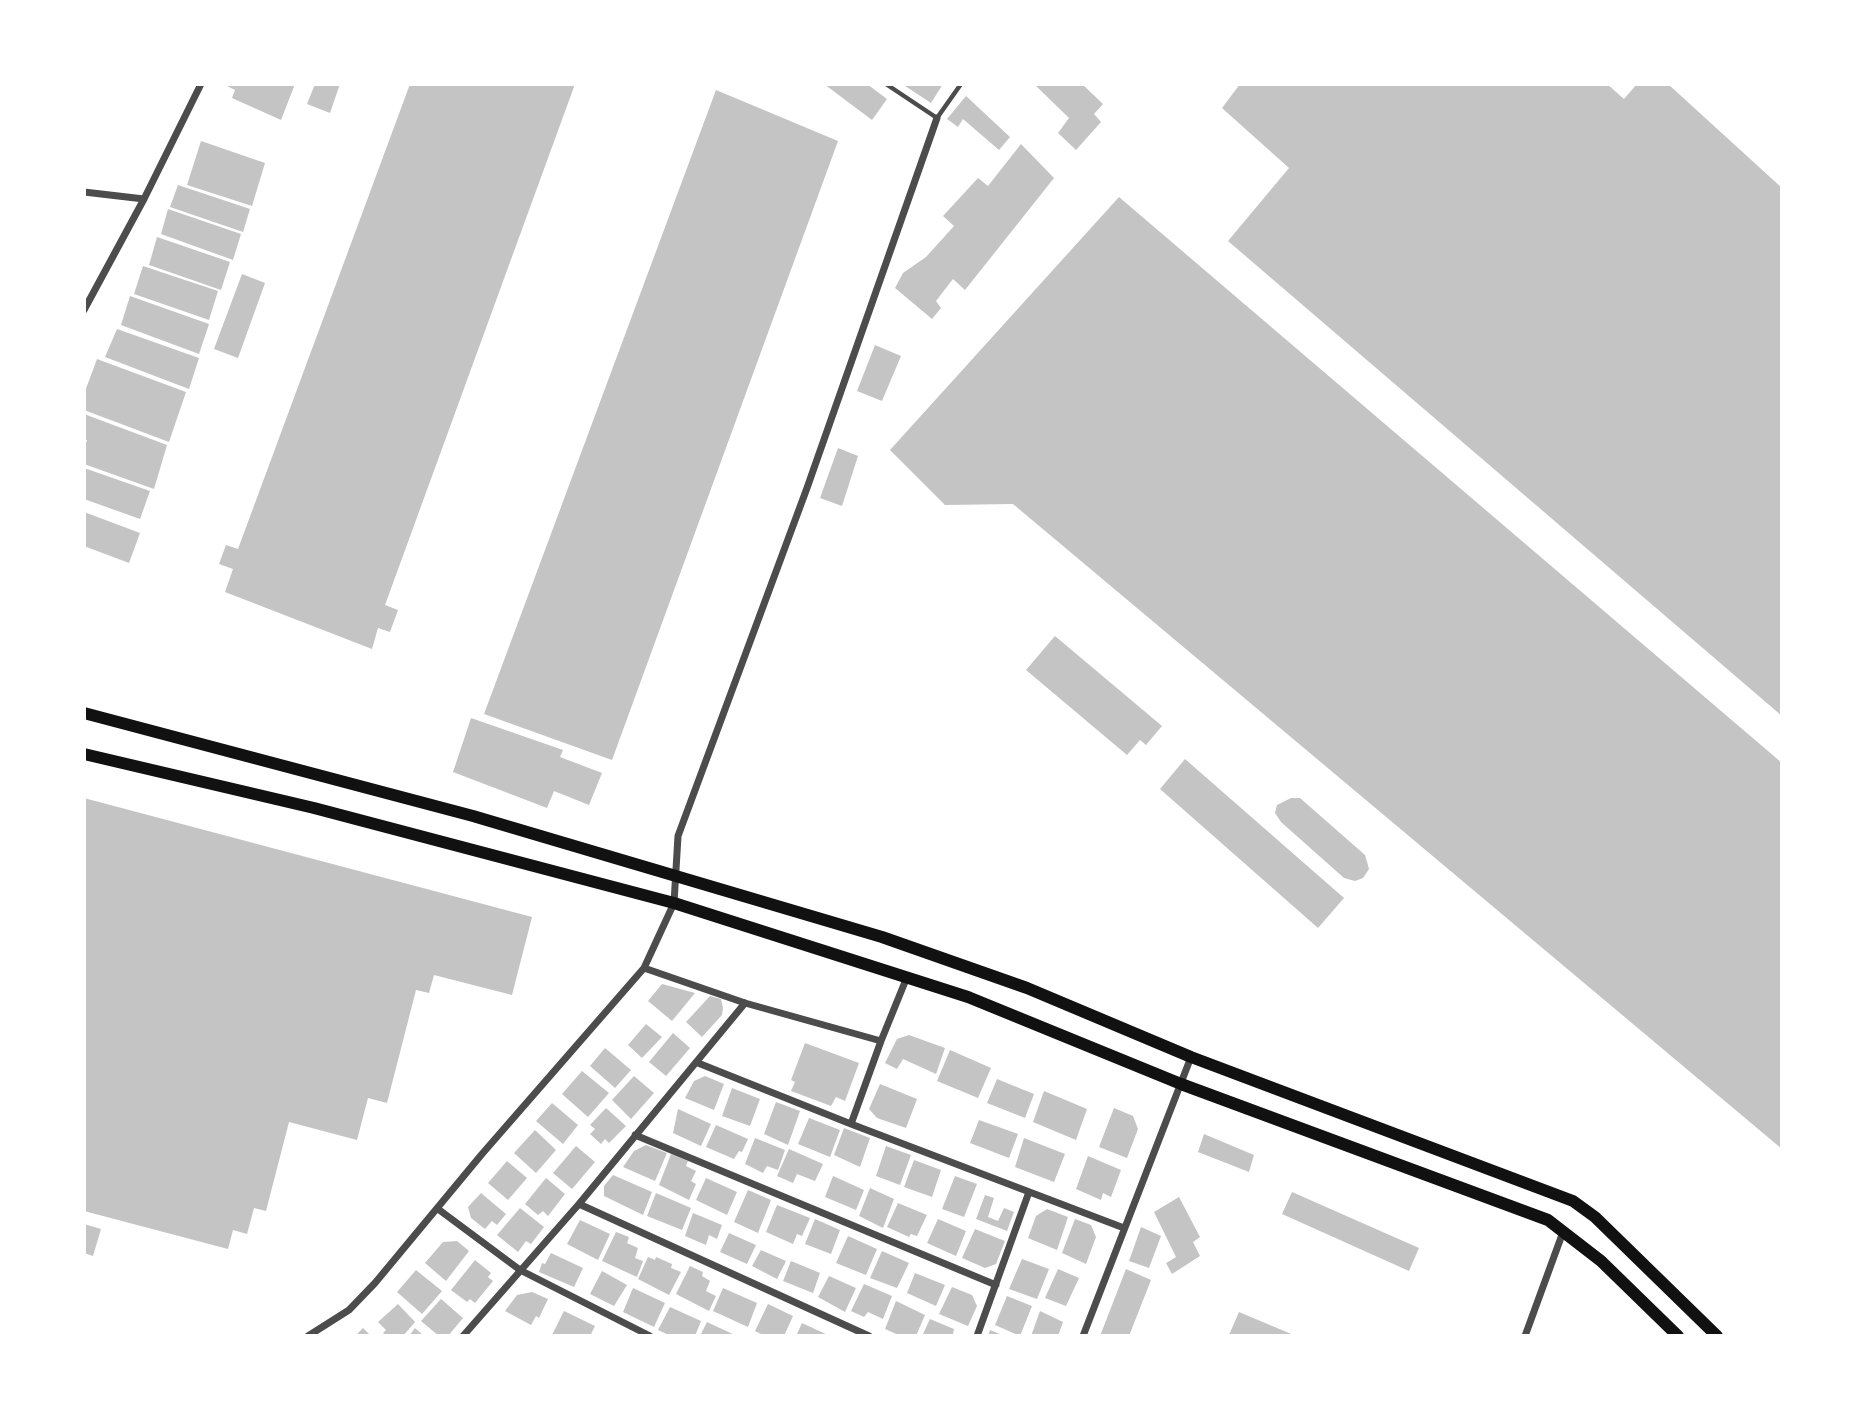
<!DOCTYPE html>
<style>
body{margin:0}
#map{position:relative;width:1866px;height:1420px;overflow:hidden;background:#fff;font-family:Roboto,sans-serif}
canvas{display:block}
.frame{position:absolute;inset:0;border:86px solid #fff;pointer-events:none}
</style>
<div id="map">
<canvas width="1866" height="1420"></canvas>
<div class="frame"></div>
</div>
<script>
const g = document.querySelector('canvas').getContext('2d');
g.lineJoin = 'round';
function paint(path, color) {
  g.fillStyle = color;
  g.fill(path, 'evenodd');
}
function trace(path, color, width, dash) {
  g.strokeStyle = color;
  g.lineWidth = width;
  g.lineCap = dash ? 'butt' : 'round';
  g.setLineDash(dash || []);
  g.stroke(path);
}
paint(new Path2D(`
 M228,84H295L281,120L232,98L235,90L227,86Z
 M315,84H340L330,113L307,104Z
 M410,84H575L385,605L398,610L390,632L378,628L372,649L225,592L233,569L219,564L226,545L238,549Z
 M824,84H867L887,99L872,120Z
 M902,84H943L931,103Z
 M1034,84H1082L1103,104L1094,114L1101,122L1076,150L1058,133L1069,118Z
 M1240,84H1607L1624,99L1637,84H1668L1782,188V716L1228,241L1289,168L1222,108Z
 M716,90L838,141L612,760L484,714Z
 M966,96L1010,137L999,150L963,119L958,127L947,119Z
 M201,141L265,163L252,206L187,185Z
 M1021,144L1054,178L965,290L953,279L936,301L941,308L932,319L895,288L903,273L926,257L954,226L943,216L978,178L988,186Z
 M178,185L250,209L243,232L170,207Z
 M1119,197L1782,763V1149L1013,504L945,505L890,450Z
 M168,209L241,234L233,260L161,234Z
 M157,237L230,262L221,290L149,265Z
 M143,266L218,291L209,320L134,294Z
 M242,274L265,283L238,358L214,349Z
 M130,296L209,324L199,354L121,325Z
 M117,329L199,358L189,389L105,357Z
 M875,345L901,356L882,401L857,391Z
 M97,359L186,392L169,442L84,410V394Z
 M84,414L167,445L154,489L84,464V449L87,440L84,439Z
 M838,448L858,456L842,506L820,498Z
 M84,468L150,491L140,519L84,499Z
 M84,512L140,533L129,563L84,546Z
 M1055,636L1162,726L1146,745L1140,740L1127,755L1026,670Z
 M471,718L563,750L560,757L602,773L589,805L554,791L547,808L453,772Z
 M1185,759L1344,898L1318,928L1160,789Z
 M84,798L532,917L512,995L434,975L429,993L416,990L387,1103L368,1098L357,1140L289,1122L266,1211L254,1208L247,1234L233,1230L228,1249L84,1211Z
 M1291,798H1300L1365,855L1369,869L1363,878L1355,881L1344,878L1281,822L1275,813L1277,805Z
 M662,984L695,993L672,1021L648,1001Z
 M710,996L721,999L723,1008L722,1015L702,1037L686,1022Z
 M646,1024L662,1037L642,1058L628,1045Z
 M673,1033L690,1048L666,1076L649,1062Z
 M909,1035L945,1048L936,1074L903,1059L897,1069L885,1063L897,1039Z
 M805,1043L859,1063L845,1101L836,1097L831,1106L791,1091L795,1082L791,1080Z
 M605,1048L631,1070L615,1088L590,1066Z
 M950,1050L991,1068L978,1098L937,1081Z
 M582,1071L609,1093L588,1117L562,1094Z
 M634,1076L654,1093L631,1119L612,1100Z
 M705,1076L724,1084L714,1110L685,1098L694,1081Z
 M997,1079L1034,1094L1025,1118L987,1103Z
 M880,1084L917,1099L906,1128L877,1118L869,1109Z
 M732,1088L760,1099L750,1126L722,1116Z
 M1044,1091L1087,1109L1076,1140L1033,1122Z
 M776,1102L800,1111L788,1145L764,1134Z
 M552,1103L578,1125L563,1144L536,1121Z
 M606,1108L626,1126L609,1143L605,1139L601,1144L590,1134L595,1129L590,1125Z
 M1114,1108L1133,1116L1138,1129L1127,1158L1099,1147Z
 M678,1109L711,1124L701,1146L673,1133Z
 M809,1118L840,1130L830,1157L798,1144Z
 M979,1120L1018,1134L1009,1158L970,1143Z
 M716,1125L748,1139L742,1152L739,1151L734,1159L706,1147Z
 M844,1128L870,1138L860,1167L834,1155Z
 M535,1130L556,1150L536,1173L514,1153Z
 M1204,1134L1254,1155L1249,1172L1198,1152Z
 M755,1138L785,1150L778,1170L767,1166L763,1173L745,1164Z
 M1024,1138L1065,1154L1054,1182L1015,1167Z
 M646,1145L667,1153L655,1181L623,1167L634,1151Z
 M576,1146L595,1162L572,1189L553,1173Z
 M886,1146L911,1155L900,1185L876,1176Z
 M789,1149L823,1164L815,1181L797,1174L793,1183L777,1176Z
 M671,1154L688,1161L686,1166L696,1171L691,1181L696,1184L689,1200L659,1185Z
 M1088,1156L1121,1170L1111,1197L1103,1193L1101,1200L1076,1189Z
 M914,1160L941,1170L932,1197L904,1187Z
 M507,1161L527,1178L508,1200L488,1183Z
 M613,1175L652,1192L643,1215L604,1196V1186Z
 M833,1176L864,1190L856,1210L825,1197Z
 M955,1176L977,1184L964,1217L942,1209Z
 M546,1178L565,1194L548,1216L543,1211L538,1215L525,1204Z
 M706,1178L737,1192L727,1215L696,1200Z
 M870,1188L894,1199L883,1228L859,1216Z
 M748,1190L771,1200L758,1233L734,1222Z
 M1292,1192L1419,1248L1409,1271L1282,1214Z
 M481,1193L506,1214L497,1225L492,1221L485,1229L471,1218L468,1207Z
 M656,1193L691,1208L682,1230L647,1216Z
 M985,1195L994,1198L988,1217L998,1221L1004,1208L1014,1212L1007,1231L976,1219Z
 M1179,1197L1200,1237L1193,1242L1200,1256L1172,1274L1166,1263L1176,1257L1154,1212Z
 M898,1203L927,1215L917,1236L911,1234L909,1237L887,1227Z
 M777,1205L810,1218L802,1236L797,1234L793,1244L766,1232Z
 M520,1208L544,1227L531,1244L526,1241L518,1252L497,1235Z
 M1047,1209L1068,1217L1057,1250L1028,1238L1036,1216Z
 M693,1213L722,1225L717,1239L709,1235L706,1245L685,1236Z
 M815,1219L840,1230L831,1254L805,1244Z
 M938,1219L966,1231L956,1256L927,1243Z
 M1075,1219L1091,1225L1096,1237L1086,1264L1062,1253Z
 M580,1220L610,1234L598,1260L567,1244Z
 M84,1224L101,1229L93,1256L84,1253Z
 M1141,1227L1161,1236L1149,1268L1129,1261Z
 M975,1229L1005,1241L996,1264L985,1268L962,1258Z
 M616,1232L629,1237L627,1243L638,1248L635,1258L643,1261L637,1277L602,1261Z
 M729,1233L756,1245L747,1264L720,1252Z
 M848,1236L877,1249L866,1275L836,1263Z
 M457,1241L469,1251L446,1281L425,1263L443,1242Z
 M761,1250L786,1261L777,1279L752,1266Z
 M882,1251L909,1263L897,1288L870,1278Z
 M551,1253L583,1268L574,1287L539,1272L542,1263L545,1264Z
 M648,1257L655,1260L656,1257L672,1264L671,1268L681,1272L669,1295L638,1279Z
 M1022,1259L1049,1269L1037,1299L1009,1289Z
 M475,1260L491,1273L488,1277L493,1281L475,1303L470,1299L467,1302L451,1290Z
 M791,1261L820,1273L813,1293L783,1281Z
 M690,1266L703,1272L702,1276L710,1281L706,1291L716,1296L709,1311L676,1294Z
 M1058,1269L1079,1278L1066,1306L1045,1298Z
 M1126,1269L1151,1280L1129,1336H1100Z
 M416,1270L442,1291L422,1314L397,1292Z
 M602,1271L627,1285L614,1306L590,1294Z
 M915,1273L945,1285L936,1306L907,1293Z
 M829,1276L856,1288L845,1312L818,1297Z
 M864,1284L892,1296L883,1319L868,1312L864,1317L851,1311Z
 M952,1287L972,1295L977,1306L968,1326L939,1314Z
 M633,1288L665,1303L654,1327L623,1312Z
 M723,1288L757,1303L748,1327L713,1311Z
 M532,1292L548,1299L539,1318L536,1316L531,1325L505,1311L517,1295Z
 M1007,1296L1032,1306L1020,1336L995,1325Z
 M441,1299L463,1318L448,1336H439L421,1321Z
 M896,1301L925,1315L916,1336H901L885,1329Z
 M398,1304L415,1322L403,1336H386L383,1333L386,1330L378,1322Z
 M768,1304L793,1316L784,1336H765L755,1331Z
 M670,1307L701,1321L695,1336H671L658,1330Z
 M564,1311L595,1326L590,1336L552,1335Z
 M1040,1311L1063,1322L1058,1336H1031Z
 M1239,1312L1296,1336L1229,1335Z
 M930,1319L954,1329L953,1334L958,1336H922Z
 M707,1322L737,1336H700Z
 M802,1323L830,1336H796Z
 M363,1328L371,1336H355Z
 M415,1328L424,1336H409Z
 M990,1330L1005,1336H988Z`), '#c4c4c4');
trace(new Path2D(`
 M886,84L937,118L961,84`), '#4c4c4c', 4.5);
trace(new Path2D(`
 M84,192L144,199
 M84,310L144,199L201,84
 M644,968L745,1003L881,1041
 M907,977L881,1041L851,1124L1124,1228
 M698,1063L851,1124
 M635,1135L996,1285
 M579,1204L869,1336
 M438,1209L520,1270L650,1336
 M308,1336L349,1310L375,1283L482,1154L644,968L674,903L678,836L807,488L937,118
 M463,1336L579,1204L745,1003
 M977,1336L1029,1192
 M1083,1336L1191,1057
 M1525,1336L1563,1232`), '#4c4c4c', 7);
trace(new Path2D(`
 M84,713L473,816L882,937L1027,988L1191,1057L1573,1201L1595,1217L1717,1336
 M84,754L314,808L674,903L968,997L1181,1084L1548,1220L1601,1261L1678,1336`), '#111', 12);
</script>
